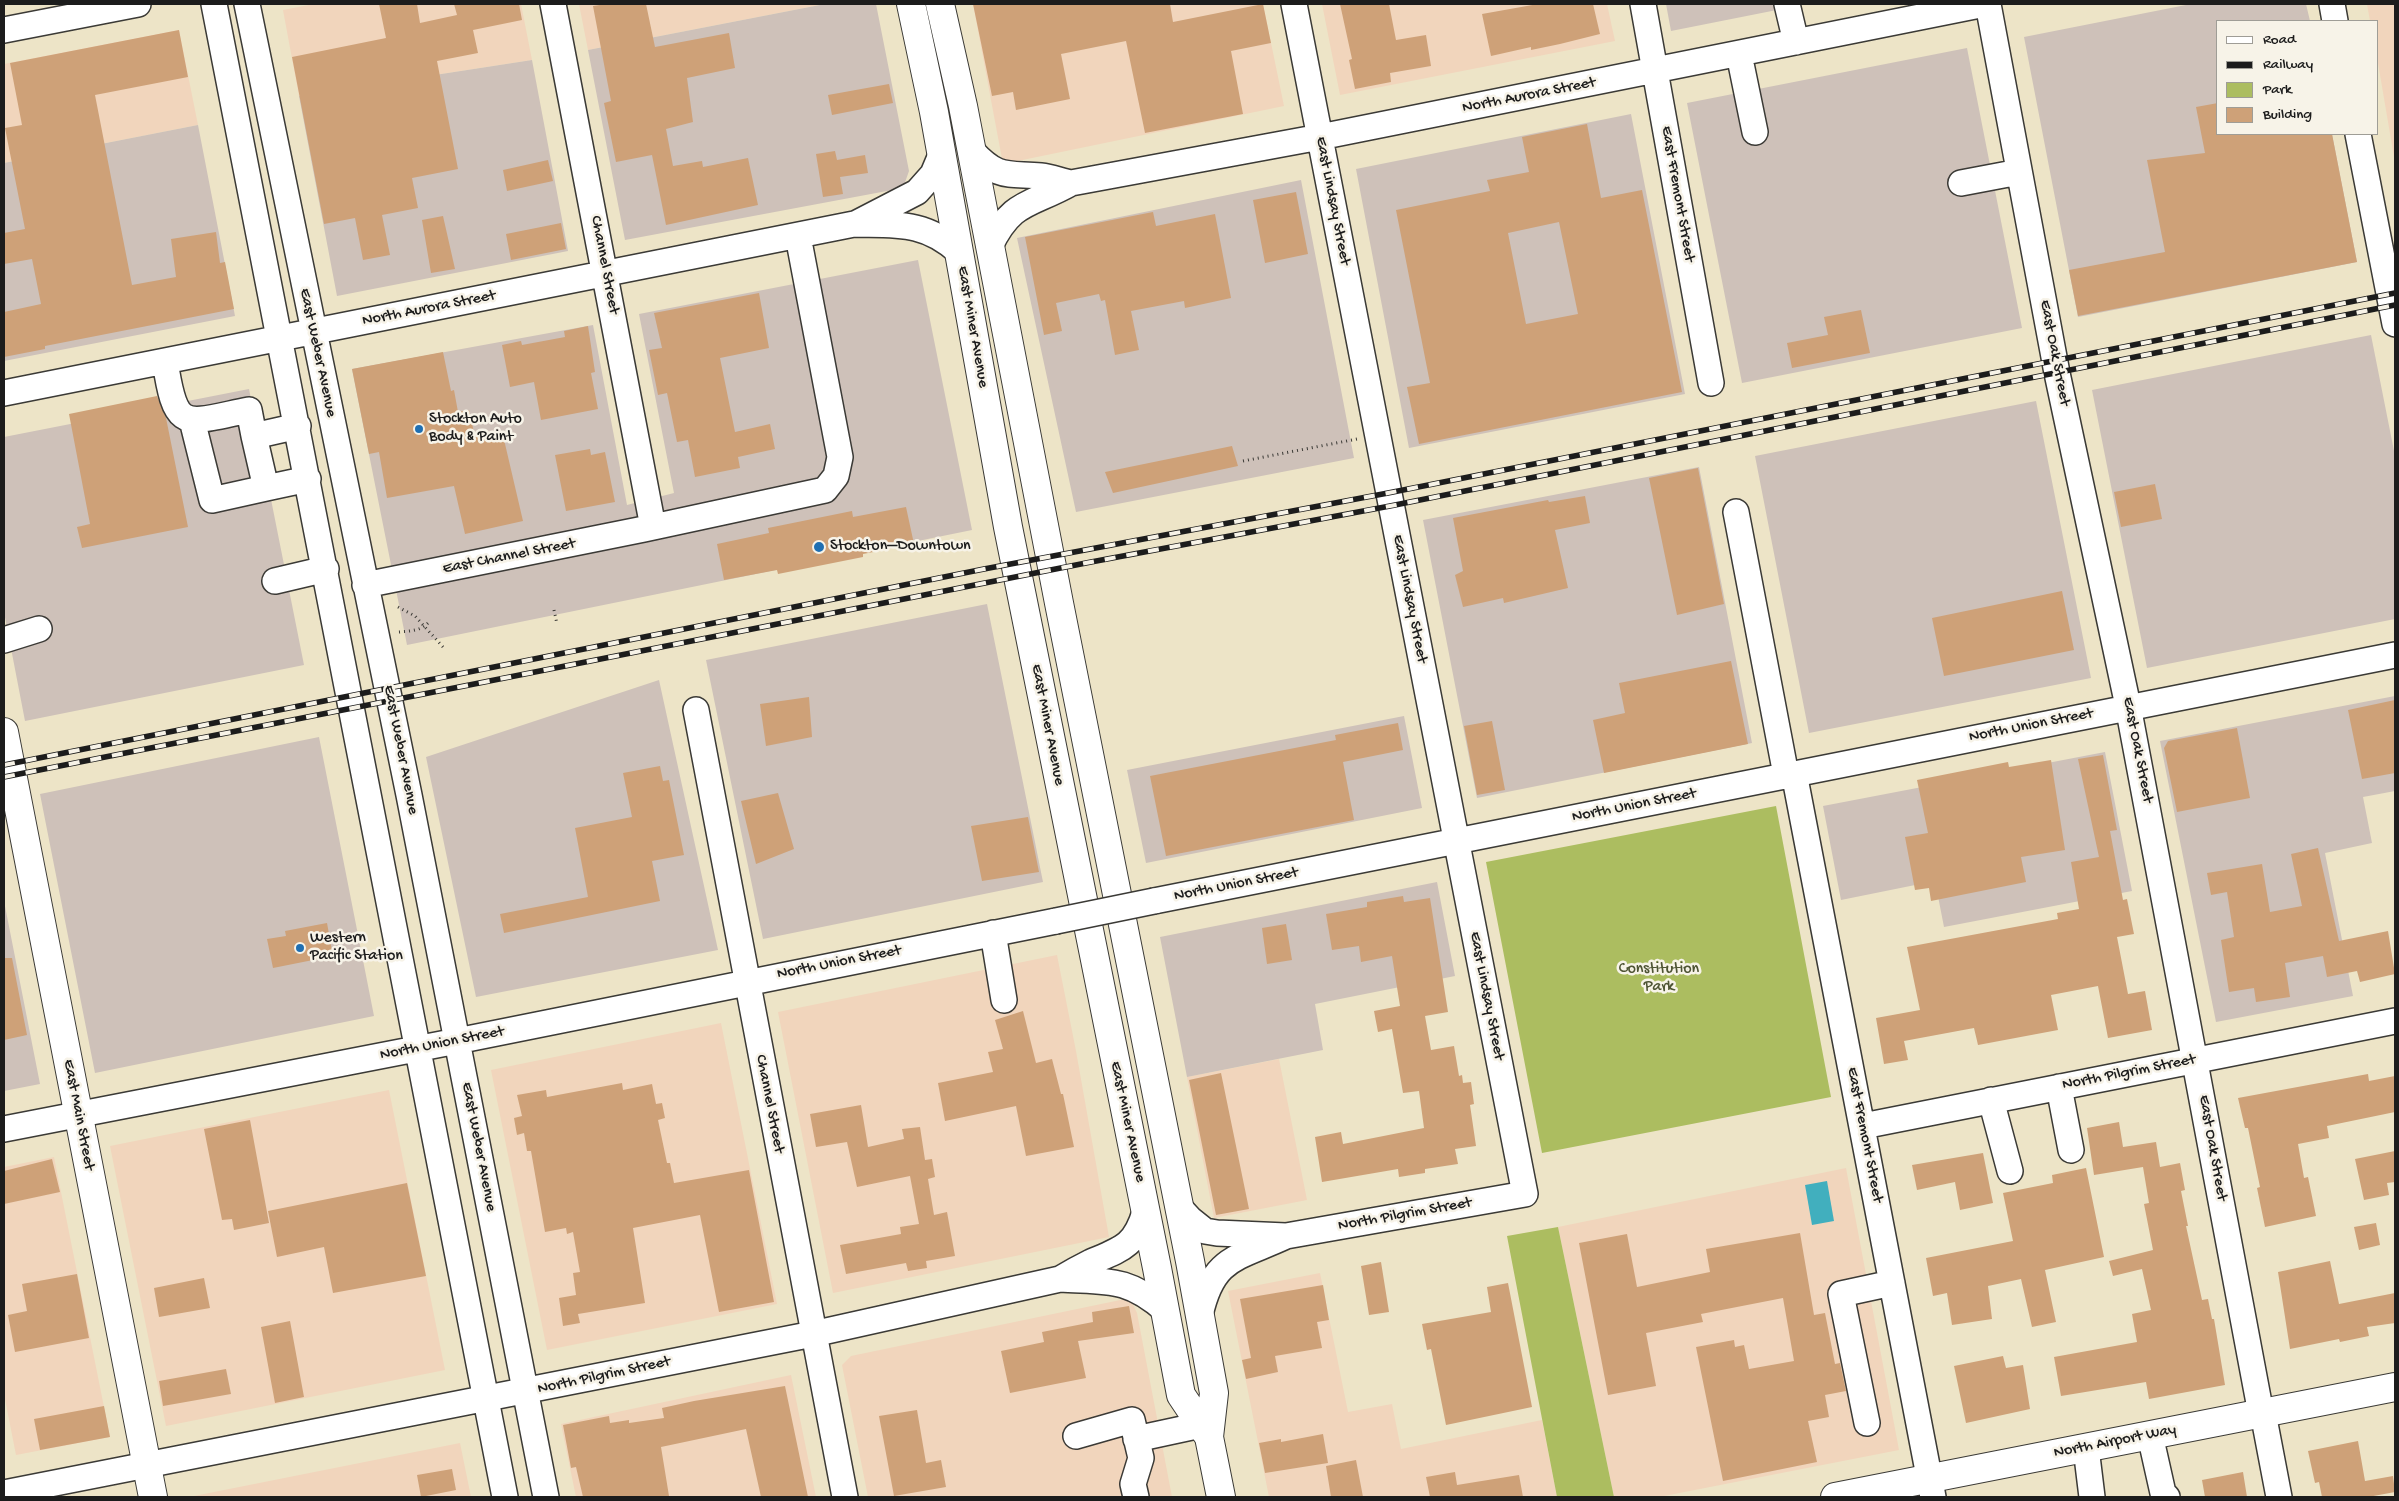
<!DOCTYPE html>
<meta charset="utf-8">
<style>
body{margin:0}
#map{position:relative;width:2399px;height:1501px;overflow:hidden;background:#ede4c7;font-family:"Gochi Hand",sans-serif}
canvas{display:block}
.frame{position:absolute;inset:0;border:5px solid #1c1c1c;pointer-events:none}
.legend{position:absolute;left:2216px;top:20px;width:162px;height:115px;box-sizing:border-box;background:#f7f3e8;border:1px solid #9f9d96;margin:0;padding:6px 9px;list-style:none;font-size:15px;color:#1c1c1c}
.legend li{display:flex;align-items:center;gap:10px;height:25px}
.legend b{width:25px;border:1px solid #9f9d96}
</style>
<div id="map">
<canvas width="2399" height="1501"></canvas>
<div class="frame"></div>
<ul class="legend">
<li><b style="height:6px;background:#fff"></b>Road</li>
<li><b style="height:6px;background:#1c1c1c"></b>Railway</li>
<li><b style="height:14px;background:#acbd60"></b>Park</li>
<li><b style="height:14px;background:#cea178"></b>Building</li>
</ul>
</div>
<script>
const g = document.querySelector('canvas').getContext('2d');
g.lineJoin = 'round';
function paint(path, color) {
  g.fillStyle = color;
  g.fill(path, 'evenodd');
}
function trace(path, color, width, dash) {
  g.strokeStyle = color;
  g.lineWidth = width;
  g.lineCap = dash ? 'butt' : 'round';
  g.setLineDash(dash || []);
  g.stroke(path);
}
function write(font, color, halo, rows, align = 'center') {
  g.font = font + ' "Gochi Hand",sans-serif';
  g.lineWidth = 5;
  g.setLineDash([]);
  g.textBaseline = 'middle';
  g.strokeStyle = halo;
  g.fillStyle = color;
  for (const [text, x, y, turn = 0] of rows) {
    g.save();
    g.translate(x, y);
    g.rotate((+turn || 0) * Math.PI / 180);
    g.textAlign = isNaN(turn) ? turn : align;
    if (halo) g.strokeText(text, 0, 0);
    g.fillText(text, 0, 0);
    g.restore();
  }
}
paint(new Path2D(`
 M314,4H521L532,60L299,96L283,10Z
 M579,4H825L588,50Z
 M973,4H1263L1284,106L1003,164Z
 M1322,4H1607L1615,41L1340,95Z
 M2367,4H2395V163L2378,63V21H2370Z
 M179,30L198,125L4,163V64Z
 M1057,955L1076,1051L1109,1237L833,1293L778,1012Z
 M721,1023L777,1304L547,1350L491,1070Z
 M1279,1059L1307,1200L1214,1218L1187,1077Z
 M389,1090L445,1370L166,1426L110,1146Z
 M54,1157L110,1437L16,1455L4,1394V1167Z
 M1846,1168L1899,1450L1659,1497H1614L1558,1227Z
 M1320,1273L1348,1412L1392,1404L1401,1449L1542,1420L1557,1497H1269L1228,1291Z
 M1130,1298L1137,1313L1172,1497H868L842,1365L851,1356Z
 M791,1375L816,1497H576L561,1424Z
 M460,1443L471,1497H189Z`), '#f1d5bc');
paint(new Path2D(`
 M825,4H876L909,171L903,188L625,240L588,50Z
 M1666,4H1807L1671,31Z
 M2191,4H2306L2310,21H2218V134H2332L2357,262L2078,317L2024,37Z
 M1967,48L2022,328L1742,383L1687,103Z
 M532,60L568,251L337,296L299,96Z
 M1631,114L1685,394L1409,448L1356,169Z
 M198,125L235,316L4,361V163Z
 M1301,180L1354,458L1076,512L1017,238Z
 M918,260L972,530L407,645L352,369L593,325L627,505L674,493L639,314Z
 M2371,335L2395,456V619L2147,668L2092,390Z
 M249,389L304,665L25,721L4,612V437Z
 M2036,401L2091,678L1809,733L1755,456Z
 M1699,467L1752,743L1477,798L1423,520Z
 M987,604L1043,882L763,939L706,660Z
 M659,680L718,950L476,997L426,757Z
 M2395,696V791L2363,797L2372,843L2325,853L2353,996L2216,1022L2160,741Z
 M1404,716L1422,808L1146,863L1127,770Z
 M319,737L374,1016L95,1073L40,794Z
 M2105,752L2132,891L1944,927L1935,881L1841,900L1823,806Z
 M1437,882L1455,976L1315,1004L1323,1050L1187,1077L1160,937Z
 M4,901L40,1084L4,1091Z`), '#cec1b9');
paint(new Path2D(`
 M1776,806L1831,1097L1542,1153L1486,862Z
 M1558,1227L1614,1497H1557L1507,1236Z`), '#acbd60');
paint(new Path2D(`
 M1827,1181L1834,1221L1812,1225L1805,1185Z`), '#41afbe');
paint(new Path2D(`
 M379,4H417L420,23L457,15L454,4H519L522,20L473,30L478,53L437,61L458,169L412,178L418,208L382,215L390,255L363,260L355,218L324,224L292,57L386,38Z
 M606,4H646L655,47L729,33L735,68L687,78L693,122L666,129L673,166L702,161L703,167L748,158L758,205L666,225L652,155L616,162L604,103L611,101L593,6Z
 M973,4H1170L1173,22L1263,4L1271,43L1231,51L1243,114L1145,133L1126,41L1061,54L1070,99L1016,110L1013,92L992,96Z
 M1340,4H1389L1396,40L1426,35L1431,66L1390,73L1391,82L1355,89L1349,60L1352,59Z
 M1538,4H1593L1600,34L1560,44L1531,50V47L1491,56L1482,14Z
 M179,30L188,77L95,95L132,285L176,277L171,239L216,232L220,263L225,262L234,309L45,346V349L4,357V312L41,304L32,259L4,264V233L25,229L5,128L22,125L10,63Z
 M889,84L893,103L832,115L828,95Z
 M2218,103V134H2332L2357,262L2078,316L2069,270L2165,252L2147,160L2205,153L2196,107Z
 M1587,124L1601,198L1642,190L1682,392L1419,444L1407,387L1430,383L1396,210L1490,191L1487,180L1529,172L1522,137ZM1559,222L1578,314L1526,324L1508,233Z
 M835,151L837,160L865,155L868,173L840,177L843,194L823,197L816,154Z
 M548,160L553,181L507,191L503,170Z
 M1296,192L1308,254L1265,263L1253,200Z
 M1153,212L1156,226L1215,214L1231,298L1185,308L1184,301L1131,311L1139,350L1115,355L1105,300L1101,301L1099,294L1056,303L1062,331L1044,335L1025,237Z
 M443,216L455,269L431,273L422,220Z
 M561,223L566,249L511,260L506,234Z
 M759,293L769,348L720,358L735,432L770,424L775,449L738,457L740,468L695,477L688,440L677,442L667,393L658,395L649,350L662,348L654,313Z
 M1861,310L1870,353L1792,368L1787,343L1828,335L1824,317Z
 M588,326L595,372L591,373L598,409L541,420L534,382L510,387L502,345L521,341L522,345L565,337L564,331Z
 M443,352L451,391L454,390L458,412L469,410L475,437L502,431L523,521L465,534L454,486L387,498L379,452L369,454L352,369Z
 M157,396L166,418L188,527L82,548L77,527L90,524L69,414Z
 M1232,446L1238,466L1113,493L1105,472Z
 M590,449L591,455L605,452L615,502L566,511L555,455Z
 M1698,468L1724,604L1677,615L1649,478Z
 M2155,484L2162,519L2121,527L2114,492Z
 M1585,496L1590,523L1555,530L1568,588L1504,603L1503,598L1463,607L1455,575L1463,571L1453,518L1548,500L1549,502Z
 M906,507L914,544L863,554V557L778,574L777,570L724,580L717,544L769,533L768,528L852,511L853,517Z
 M2062,591L2074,650L1944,676L1932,618Z
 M1731,661L1748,744L1604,773L1593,720L1625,713L1619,683Z
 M809,697L812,737L766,746L760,704Z
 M2395,700V773L2362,779L2348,710Z
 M1492,721L1505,790L1477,795L1464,726Z
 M1398,723L1403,750L1343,762L1354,820L1166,856L1150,776L1336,740L1335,735Z
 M2237,728L2250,798L2177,812L2164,748L2168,741Z
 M2103,755L2117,830L2110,831L2123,900L2127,899L2134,934L2117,937L2128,994L2145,991L2152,1030L2108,1038L2098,986L2051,995L2058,1030L1978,1045L1974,1028L1904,1041L1908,1060L1884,1064L1876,1018L1920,1010L1907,947L2058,919L2057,913L2079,909L2071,862L2099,857L2078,759Z
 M2051,760L2065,850L2021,857L2026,882L1931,901L1929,888L1915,890L1905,837L1928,833L1917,780L2008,762L2009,767Z
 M660,766L663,781L669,780L684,855L652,861L660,901L504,933L500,914L588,897L575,828L632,817L623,773Z
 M778,793L794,849L756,864L741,801Z
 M1028,817L1039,872L982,881L971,826Z
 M2318,848L2339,941L2388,931L2395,974L2360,982L2357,971L2327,977L2323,956L2285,963L2290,997L2256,1002L2254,988L2229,992L2221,940L2234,937L2227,892L2211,895L2207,873L2262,864L2270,912L2302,906L2291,854Z
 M1403,896L1404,902L1430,898L1448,1012L1425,1016L1431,1050L1454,1046L1459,1076L1462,1075L1463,1083L1471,1082L1474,1104L1470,1105L1476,1146L1455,1149L1458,1164L1425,1169V1173L1399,1177L1398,1169L1322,1182L1315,1137L1341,1132L1343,1144L1424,1128L1419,1091L1403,1093L1392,1029L1378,1032L1374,1011L1400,1006L1392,956L1361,962L1359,946L1332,950L1326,914L1367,907V902Z
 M327,923L333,956L273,968L267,939L286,936L285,931Z
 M1286,924L1292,960L1267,964L1262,928Z
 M4,958H12L27,1035L4,1040Z
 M1023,1011L1036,1063L1052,1059L1061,1094H1063L1074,1147L1026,1156L1016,1106L945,1121L938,1083L993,1072L988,1052L1003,1049L995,1020Z
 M1221,1073L1249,1209L1216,1215L1189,1080Z
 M2368,1074L2369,1081L2395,1076V1112L2327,1126L2329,1138L2298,1144L2304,1178L2308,1177L2316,1216L2265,1227L2257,1188L2260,1187L2248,1128H2245L2238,1098Z
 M622,1083L623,1090L652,1084L656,1104L662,1103L665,1118L658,1120L667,1163H670L674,1183L749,1170L774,1302L719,1312L700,1215L633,1228L645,1303L578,1314L580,1323L563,1326L559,1298L576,1295L573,1273L580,1272L573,1232L567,1234L566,1228L545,1232L531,1151H527L524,1133L517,1135L514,1118L522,1116L517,1095L546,1090L547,1097Z
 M861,1105L868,1147L904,1139L902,1129L920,1127L925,1160L932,1159L935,1177L928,1179L934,1215L947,1212L955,1256L926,1261L927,1268L908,1271L906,1263L846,1274L840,1245L901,1234L900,1227L919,1224L910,1176L857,1187L847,1142L816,1147L810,1114Z
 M250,1120L269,1223L234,1230L232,1219L222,1220L204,1129Z
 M2119,1122L2123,1147L2156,1142L2160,1167L2180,1163L2185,1190L2181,1191L2188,1226H2186L2202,1300L2208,1299L2212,1319H2214L2225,1385L2149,1399L2146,1382L2061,1396L2054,1357L2137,1342L2132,1314L2151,1310L2142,1269L2113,1276L2109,1261L2153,1250L2144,1204L2149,1203L2143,1167L2094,1175L2087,1128Z
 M2395,1151V1182L2387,1183L2389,1195L2364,1200L2355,1159Z
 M1983,1153L1993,1203L1960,1210L1955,1182L1917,1190L1912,1165Z
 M52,1159L60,1192L4,1204V1171Z
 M2086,1168L2104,1257L2045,1270L2056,1322L2032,1327L2021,1279L1988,1286L1992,1319L1952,1325L1947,1293L1933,1296L1926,1258L2013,1241L2003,1193L2053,1183L2052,1175Z
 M407,1183L426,1276L333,1293L324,1247L277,1257L268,1211Z
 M2376,1223L2380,1245L2359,1250L2354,1227Z
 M1800,1233L1814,1315L1825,1313L1835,1364L1840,1363L1846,1391L1825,1395L1829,1417L1808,1421L1817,1462L1723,1481L1696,1347L1734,1340L1735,1347L1744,1345L1749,1369L1794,1361L1783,1298L1701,1314L1703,1322L1646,1333L1656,1386L1608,1395L1579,1243L1627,1234L1637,1287L1710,1272L1706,1249Z
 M2330,1261L2339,1304L2395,1293V1323L2367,1327L2369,1336L2340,1342L2339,1339L2290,1349L2278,1272Z
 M1381,1262L1389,1312L1369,1315L1361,1266Z
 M77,1274L89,1338L15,1352L8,1315L27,1311L22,1284Z
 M204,1278L210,1308L159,1317L154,1288Z
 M1508,1283L1532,1407L1446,1425L1431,1349L1427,1350L1422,1324L1491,1312L1487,1287Z
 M1323,1285L1329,1320L1317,1322L1322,1348L1275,1356L1278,1372L1246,1379L1242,1360L1251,1358L1240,1299Z
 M1129,1306L1134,1333L1078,1341L1086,1378L1010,1393L1001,1351L1044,1342L1042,1332L1093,1322L1092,1312Z
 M290,1321L304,1397L275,1403L261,1327Z
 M2003,1356L2006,1368L2023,1365L2030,1409L1966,1423L1954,1366Z
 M226,1369L231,1394L163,1406L159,1381Z
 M785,1386L808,1497H761L746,1429L661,1447L669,1496L583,1497L576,1467L571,1468L563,1425L609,1416L610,1423L629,1420V1423L664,1418L662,1408L694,1401Z
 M104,1406L110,1437L40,1450L34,1419Z
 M917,1410L926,1463L941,1460L946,1487L894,1496L879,1416Z
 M1323,1434L1328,1463L1265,1473L1259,1443L1281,1439V1442Z
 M2358,1441L2365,1481L2393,1476L2395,1492L2368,1497H2322L2319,1482L2315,1483L2308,1451Z
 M1356,1460L1363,1497H1331L1326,1466Z
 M452,1469L456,1490L421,1497L417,1475Z
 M1455,1472L1457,1485L1519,1475L1523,1497H1430L1426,1477Z
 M2243,1472L2247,1497H2205L2202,1480Z`), '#cea178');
const minor = new Path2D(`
 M214,4L505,1497
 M247,4L409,795L546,1497
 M553,4L653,527
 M1643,4L1711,383
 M1787,4L1796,42
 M1988,4L2057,373L2128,706L2259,1403L2263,1413L2279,1497
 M2332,4L2335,21
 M4,30L138,4
 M1739,54L1755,132
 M2358,134L2395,324
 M972,151C998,179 1006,173 1041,176C1051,177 1061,181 1071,183
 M1961,183L2019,172
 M857,223L917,192L933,174L941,155
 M990,246C1012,200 1030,206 1071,183L1320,137L1985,4
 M165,361C176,434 184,423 249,410L254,436L298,426
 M4,393L854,224C897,225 925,221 959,252
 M192,420L212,500L266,488
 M254,436L266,488L308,479
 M1736,512L1786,775
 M275,581L326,569
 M365,585L644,529L825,490L836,476L840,457L798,236
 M4,640L39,629
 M696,710L845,1497
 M1794,773L1933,1497
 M1154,901L2395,655
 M993,933L1004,1000
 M2059,1087L2071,1150
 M1991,1100L2010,1171
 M1863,1126L2395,1021
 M4,1129L457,1041L1056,921
 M1179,1207L1190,1219L1205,1231L1217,1233L1286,1236L1525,1194L1294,4
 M1060,1279C1108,1282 1127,1277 1165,1310
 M1200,1315C1213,1257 1236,1259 1284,1237
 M1867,1423L1841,1294L1892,1283
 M2150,1435L2163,1493L2167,1497
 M1076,1436L1132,1420L1141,1458L1133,1484L1136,1497
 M1136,1439L1201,1425
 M2086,1448L2092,1497
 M4,1493L813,1334L1060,1279C1070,1273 1081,1267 1091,1262C1122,1249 1135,1246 1145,1212`);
const major = new Path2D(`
 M911,4L934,112L1008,527L1157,1268L1181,1395L1209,1437
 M940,4L963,106L1059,603L1190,1261L1214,1393L1209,1437L1221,1497
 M4,732L153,1497
 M1835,1497L2395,1387`);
trace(minor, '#3b3a36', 28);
trace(major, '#3b3a36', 30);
trace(new Path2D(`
 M1243,461L1357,439
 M398,607L415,616L443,647
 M554,610L557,624
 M399,632C410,631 421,631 429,622`), '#3b3a36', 3, [1, 4]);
trace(minor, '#fff', 25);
trace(major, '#fff', 28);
const rail = new Path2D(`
 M4,765L984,569L1388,493L2395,293
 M4,777L1091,562L1390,506L2395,305`);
trace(rail, '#1c1c1c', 5.5);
trace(rail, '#f7f3e8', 4, [11]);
const minorBridge = new Path2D(`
 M1056,921L1154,901`);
trace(minorBridge, '#3b3a36', 28, []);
trace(minorBridge, '#fff', 25);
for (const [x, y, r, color] of [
 [419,429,5,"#1f6fb2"],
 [819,547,6,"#1f6fb2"],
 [300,948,5,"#1f6fb2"]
]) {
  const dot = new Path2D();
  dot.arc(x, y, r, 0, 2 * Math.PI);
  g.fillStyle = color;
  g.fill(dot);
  trace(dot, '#f7f3e8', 2);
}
write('16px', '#1c1c1c', '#f7f3e8', [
 ["North Aurora Street",1529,96,-11],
 ["East Fremont Street",1677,194,80],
 ["East Lindsay Street",1332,201,79],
 ["Channel Street",604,265,79],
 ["North Aurora Street",429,309,-11],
 ["East Miner Avenue",972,327,80],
 ["East Weber Avenue",317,353,78],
 ["East Oak Street",2054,353,79],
 ["East Channel Street",509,557,-11],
 ["East Lindsay Street",1409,599,79],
 ["East Miner Avenue",1047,725,79],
 ["North Union Street",2031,726,-11],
 ["East Weber Avenue",400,750,79],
 ["East Oak Street",2137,750,79],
 ["North Union Street",1634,806,-11],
 ["North Union Street",1236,885,-11],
 ["North Union Street",839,963,-11],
 ["East Lindsay Street",1486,996,79],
 ["North Union Street",442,1044,-11],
 ["North Pilgrim Street",2129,1073,-11],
 ["Channel Street",769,1104,79],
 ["East Main Street",78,1115,79],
 ["East Miner Avenue",1127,1122,78],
 ["East Fremont Street",1864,1135,79],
 ["East Weber Avenue",478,1147,79],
 ["East Oak Street",2212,1148,80],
 ["North Pilgrim Street",1405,1215,-10],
 ["North Pilgrim Street",604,1376,-12],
 ["North Airport Way",2115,1442,-11]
]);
write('16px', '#1c1c1c', '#f7f3e8', [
 ["Stockton Auto",429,420],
 ["Body & Paint",429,438],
 ["Stockton–Downtown",830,547],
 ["Western",310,939],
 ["Pacific Station",310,957]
], 'left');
write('16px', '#4e5434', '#f7f3e8', [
 ["Constitution",1659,970],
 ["Park",1659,988]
]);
</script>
